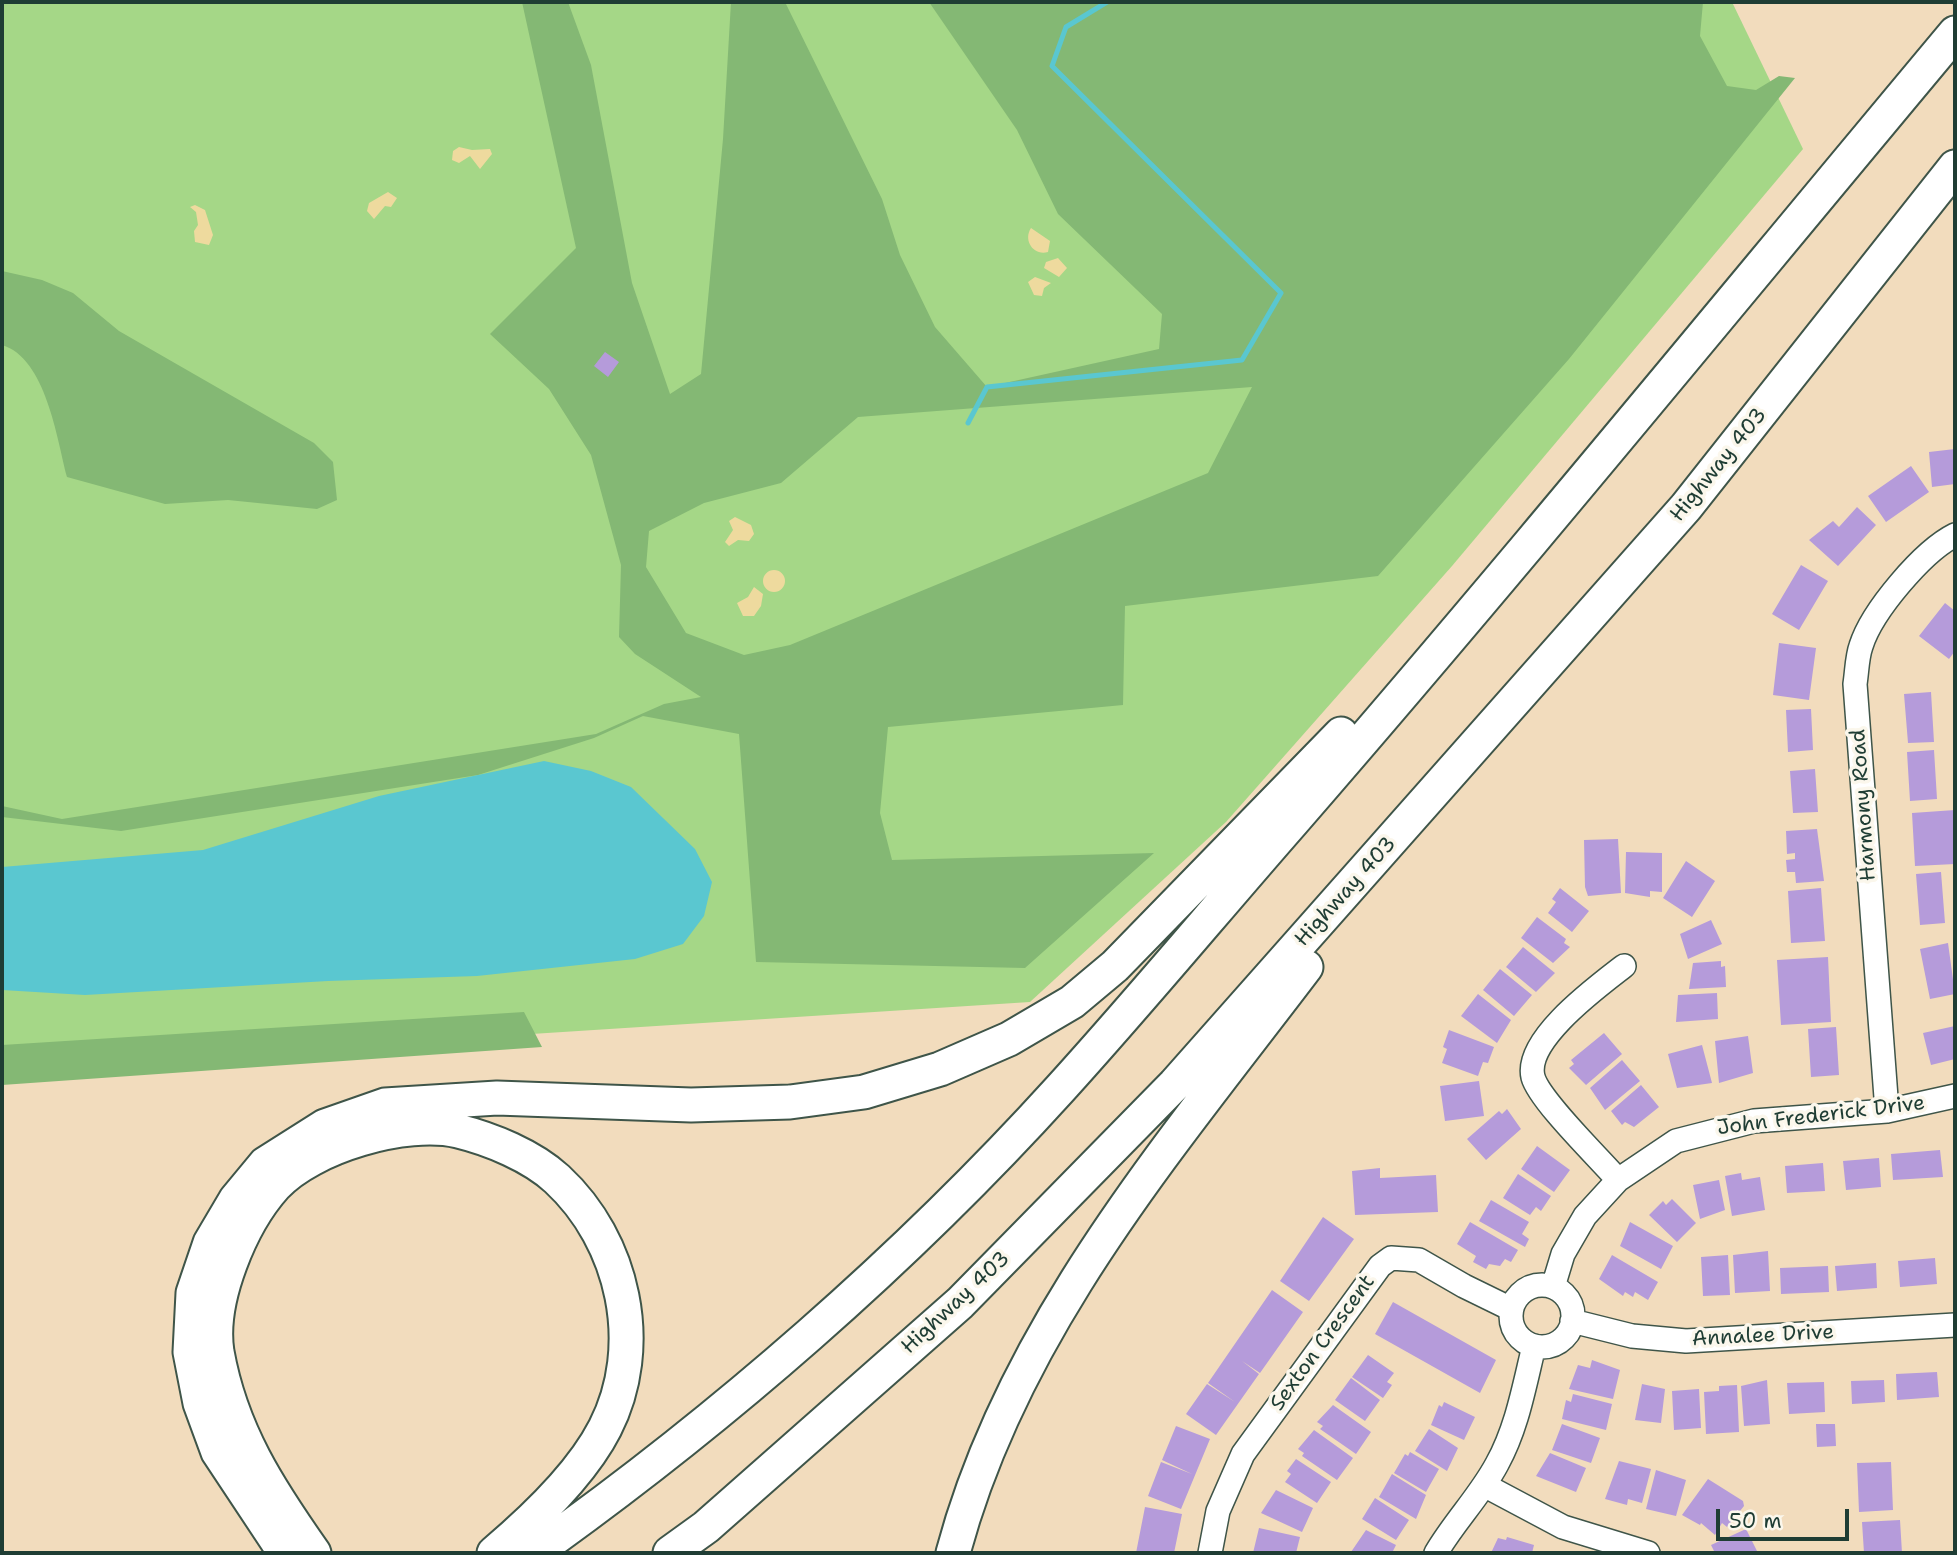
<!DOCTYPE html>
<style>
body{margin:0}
#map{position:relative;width:1957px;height:1555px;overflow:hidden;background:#f2dcbd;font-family:"Shantell Sans",sans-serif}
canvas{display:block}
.frame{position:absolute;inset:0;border:4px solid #1f3d34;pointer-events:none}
.scale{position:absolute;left:1716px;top:1509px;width:133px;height:32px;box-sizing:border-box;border:4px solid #1f3d34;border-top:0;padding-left:9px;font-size:21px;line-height:24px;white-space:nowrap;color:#1f3d34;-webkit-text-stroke:5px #fbf7ec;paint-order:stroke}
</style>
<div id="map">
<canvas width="1957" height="1555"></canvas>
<div class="frame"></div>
<div class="scale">50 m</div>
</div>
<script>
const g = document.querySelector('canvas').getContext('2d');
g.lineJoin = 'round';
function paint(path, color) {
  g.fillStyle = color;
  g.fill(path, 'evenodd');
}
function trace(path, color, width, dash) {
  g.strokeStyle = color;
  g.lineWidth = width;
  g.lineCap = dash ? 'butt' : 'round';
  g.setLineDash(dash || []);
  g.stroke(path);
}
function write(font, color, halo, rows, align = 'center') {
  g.font = font + ' "Shantell Sans",sans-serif';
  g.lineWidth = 7;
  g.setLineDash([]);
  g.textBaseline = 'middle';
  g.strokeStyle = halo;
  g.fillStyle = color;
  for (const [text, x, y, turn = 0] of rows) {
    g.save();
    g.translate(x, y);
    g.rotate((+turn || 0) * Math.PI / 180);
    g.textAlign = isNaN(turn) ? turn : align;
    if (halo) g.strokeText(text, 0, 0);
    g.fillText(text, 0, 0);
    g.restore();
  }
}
paint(new Path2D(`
 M2,2H1732L1803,149L1452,566L1226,822L1030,1002L2,1068Z`), '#a5d787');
paint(new Path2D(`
 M522,2H568L591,65L632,283L670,394L701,374L723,139L731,2H785L882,199L900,255L935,327L987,387L1159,349L1162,314L1058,214L1017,130L929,2H1703L1700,36L1727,86L1756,90L1779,76L1795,78L1569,359L1378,576L1125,606L1123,705L888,727L880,813L892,860L1154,853L1025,968L756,962L739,734L643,716L594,738L478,775L121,831L2,817V806L62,819L596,734L664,704L701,697L635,654L619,637L621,565L591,455L549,389L490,334L576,248ZM1252,387L1208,473L790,645L744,655L686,633L646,567L649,531L704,503L781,483L858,417Z
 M2,271L42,280L73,293L119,331L314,443L333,462L337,500L317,509L228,500L165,504L67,477C57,439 46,358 2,345Z
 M524,1012L542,1047L2,1085V1045Z`), '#84b874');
paint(new Path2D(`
 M459,147L472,150L490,149L492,154L480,169L470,156L459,163L452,160L453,151Z
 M388,192L397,198L391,207L385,206L374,219L367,211L369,203Z
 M195,205L205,210L213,235L209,245L195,242L194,231L198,225L196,212L190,207Z
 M1031,228L1050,241L1048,252C1033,256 1023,240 1031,228Z
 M1058,258L1067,268L1059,277L1044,268L1046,262Z
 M1035,277L1051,283L1044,288L1042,296L1034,295L1028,282Z
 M735,517L751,525L754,534L749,541L738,540L729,546L725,542L733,530L729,521Z
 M763 581a11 11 0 1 1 22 0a11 11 0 1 1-22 0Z
 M754,587L763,594L761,606L754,616H743L737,603L748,597Z`), '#eeda9e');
paint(new Path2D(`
 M544,761L591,771L631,787L695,849L712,882L704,916L683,944L635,959L477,976L328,981L85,995L2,990V867L203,850L379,796Z`), '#5ac7d0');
trace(new Path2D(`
 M968,423L987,387L1242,360L1281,293L1052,66L1066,27L1107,2`), '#5ac7d0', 5);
paint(new Path2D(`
 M605,352L619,362L608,377L594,366Z
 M1955,449V484L1932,487L1929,452Z
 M1911,466L1929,492L1886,522L1868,496Z
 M1857,507L1876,525L1838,566L1809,540L1833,521L1839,527Z
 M1801,565L1828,581L1799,630L1772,614Z
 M1945,603L1955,611V651L1949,659L1919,636Z
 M1779,643L1816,648L1809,700L1773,695Z
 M1931,692L1934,742L1908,743L1904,694Z
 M1811,709L1813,750L1788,752L1786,710Z
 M1934,750L1937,799L1910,801L1907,752Z
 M1815,769L1818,812L1793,813L1790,771Z
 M1955,810V864L1915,866L1912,813Z
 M1817,829L1824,881L1796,883L1795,872H1787L1786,860L1795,859V853L1787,854L1786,831Z
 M1618,839L1621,893L1588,896L1585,887L1584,840Z
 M1626,852L1662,853V892L1650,891V897L1625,893Z
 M1686,861L1715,881L1692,917L1663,898Z
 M1941,872L1945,923L1920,925L1916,874Z
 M1560,888L1589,911L1572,932L1548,913L1556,902L1552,899Z
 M1821,888L1825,941L1791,943L1788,891Z
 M1537,917L1566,939L1564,943L1570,947L1553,963L1521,938Z
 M1711,920L1722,944L1688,959L1680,934Z
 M1948,943L1955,994L1930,999L1920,949Z
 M1523,947L1555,973L1536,992L1506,967Z
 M1828,957L1831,1022L1781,1025L1777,960Z
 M1721,961V967L1725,966L1726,987L1689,989L1693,963Z
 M1500,969L1532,995L1514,1016L1483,990Z
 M1717,993L1718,1019L1676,1022L1678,995Z
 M1478,994L1511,1020L1497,1043L1461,1016Z
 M1955,1026V1059L1931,1065L1923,1033Z
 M1836,1027L1839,1075L1811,1077L1808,1029Z
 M1449,1030L1494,1047L1488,1063L1483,1062L1478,1076L1442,1063L1447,1049L1443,1047Z
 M1604,1033L1622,1054L1586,1085L1569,1068L1574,1064L1571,1060Z
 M1748,1036L1753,1073L1719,1083L1715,1041Z
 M1702,1045L1712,1083L1677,1088L1668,1054Z
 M1622,1060L1640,1081L1605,1110L1590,1088Z
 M1479,1081L1484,1116L1445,1121L1440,1086Z
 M1641,1085L1659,1107L1634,1127L1625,1122L1622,1125L1611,1111Z
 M1507,1109L1521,1129L1486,1160L1467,1139L1499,1111L1502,1114Z
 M1537,1146L1570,1170L1554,1192L1521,1169Z
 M1940,1150L1943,1177L1893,1180L1891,1154Z
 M1879,1158L1881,1187L1846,1190L1843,1161Z
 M1823,1163L1825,1191L1787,1193L1785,1166Z
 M1380,1168V1178L1436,1175L1438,1212L1355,1215L1352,1171Z
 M1741,1173L1742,1180L1760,1177L1765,1210L1732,1216L1725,1176Z
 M1518,1174L1551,1196L1541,1211L1536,1207L1530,1215L1503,1198Z
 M1719,1180L1725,1210L1700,1219L1693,1185Z
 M1672,1199L1696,1223L1677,1242L1649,1215L1663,1201L1666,1205Z
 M1491,1200L1529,1222L1522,1234L1529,1239L1525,1247L1479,1221Z
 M1323,1217L1354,1239L1309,1301L1280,1281Z
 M1470,1222L1518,1250L1511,1262L1505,1259L1500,1266L1489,1264L1486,1269L1473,1262L1476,1256L1457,1244Z
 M1630,1222L1673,1246L1661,1269L1620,1246Z
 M1768,1251L1770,1291L1735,1293L1733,1255Z
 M1612,1255L1658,1282L1648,1300L1635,1292L1633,1297L1625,1292L1623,1296L1599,1279Z
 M1728,1255L1730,1295L1703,1296L1701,1257Z
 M1935,1258L1937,1284L1900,1287L1898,1261Z
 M1876,1263L1877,1288L1837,1291L1835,1266Z
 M1828,1266L1829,1292L1781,1294L1780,1268Z
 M1272,1290L1303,1312L1260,1373L1242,1361L1259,1374L1216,1435L1186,1414L1207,1384L1235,1402L1208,1383Z
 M1393,1302L1496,1360L1480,1393L1375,1334Z
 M1368,1355L1394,1373L1387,1382L1392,1385L1383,1398L1352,1377Z
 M1592,1360L1620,1370L1613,1399L1569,1389L1578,1365L1590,1368Z
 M1937,1372L1939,1397L1897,1400L1896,1374Z
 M1351,1378L1380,1400L1365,1421L1335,1400Z
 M1767,1380L1770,1424L1744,1426L1741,1386Z
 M1884,1380L1885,1402L1852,1404L1851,1381Z
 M1824,1382L1825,1412L1789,1414L1787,1383Z
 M1642,1384L1665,1389L1661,1423L1635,1420Z
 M1737,1385L1739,1432L1706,1434L1704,1392L1719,1391V1386Z
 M1699,1389L1701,1428L1674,1430L1672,1391Z
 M1573,1394L1612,1404L1606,1430L1562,1419L1566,1400L1571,1402Z
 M1444,1402L1475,1417L1464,1440L1431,1425L1439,1405L1442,1407Z
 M1333,1405L1371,1432L1356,1454L1320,1429L1323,1426L1317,1422Z
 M1562,1424L1600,1438L1591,1463L1552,1450Z
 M1816,1424H1835L1836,1446L1817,1447Z
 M1176,1426L1210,1439L1181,1509L1148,1496L1161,1462L1192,1474L1162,1460Z
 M1429,1429L1458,1448L1447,1471L1415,1451Z
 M1314,1430L1353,1458L1337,1480L1302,1456L1304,1453L1298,1449Z
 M1410,1452L1439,1469L1426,1492L1394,1473L1405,1454L1408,1456Z
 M1550,1453L1586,1468L1576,1492L1536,1476Z
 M1296,1459L1331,1482L1317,1503L1285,1482L1291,1474L1287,1471Z
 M1619,1461L1651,1469L1642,1503L1628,1499L1627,1505L1605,1499Z
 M1891,1462L1893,1510L1859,1512L1857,1463Z
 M1656,1470L1686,1480L1676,1516L1646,1509Z
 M1392,1474L1426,1495L1416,1519L1379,1497Z
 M1708,1479L1743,1501L1744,1506L1727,1527L1722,1523L1715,1535L1701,1523L1700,1525L1682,1515Z
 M1276,1490L1313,1508L1302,1532L1261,1513Z
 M1375,1498L1409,1520L1396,1540L1362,1519Z
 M1145,1507L1182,1514L1174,1553H1136Z
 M1900,1520L1902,1553H1864L1862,1522Z
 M1259,1528L1300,1537L1296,1553H1253Z
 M1746,1529L1758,1553H1715L1711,1545Z
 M1366,1530L1396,1545L1392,1553L1351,1552Z
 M1507,1537L1534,1545L1532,1553H1491L1498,1538L1506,1540Z`), '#b59bda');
const minor = new Path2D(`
 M1887,1111L1855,684C1857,671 1857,657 1861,646C1872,611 1923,551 1955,535
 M1618,1180C1600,1159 1539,1100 1533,1077C1524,1040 1597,987 1624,966
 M1511 1316a31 31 0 1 1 62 0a31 31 0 1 1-62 0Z
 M1553,1287L1563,1254L1585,1216L1618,1180L1676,1141L1754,1121L1887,1111L1955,1096
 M1572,1321L1632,1336L1686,1341L1955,1325
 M1484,1485L1563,1527L1648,1553
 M1210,1553L1218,1511L1243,1454L1380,1266L1391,1258L1419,1260L1464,1286L1511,1309
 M1436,1553C1454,1522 1480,1496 1497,1464C1517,1428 1524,1387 1534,1346`);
const highway = new Path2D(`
 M285,1553L218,1452L200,1403L190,1352L193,1293L210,1243L236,1199L265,1164L325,1126L385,1105L497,1098L691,1105L790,1102L864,1092L940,1069L1009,1039L1072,1002L1115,966L1341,734
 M314,1553C269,1489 231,1431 217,1352C209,1300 241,1224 275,1186C312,1146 406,1119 458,1131C491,1139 532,1156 557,1179C624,1241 647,1346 605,1428C581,1475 533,1520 494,1553
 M534,1553C722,1419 905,1260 1060,1089C1140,1001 1216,909 1294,820C1519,561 1735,296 1955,33
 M670,1553L706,1527L960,1303L1175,1084L1686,507L1955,167
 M953,1553C1013,1328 1168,1149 1306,967`);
trace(minor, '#3f5549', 26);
trace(highway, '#3f5549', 37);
trace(minor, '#fff', 23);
trace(highway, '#fff', 33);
write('21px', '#1f3d34', '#fbf7ec', [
 ["Highway 403",1719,465,-51],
 ["Harmony Road",1864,805,-94],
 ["Highway 403",1346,892,-48],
 ["John Frederick Drive",1821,1116,-7],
 ["Highway 403",956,1303,-43],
 ["Annalee Drive",1763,1336,-3],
 ["Sexton Crescent",1323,1343,-54]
]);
</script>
